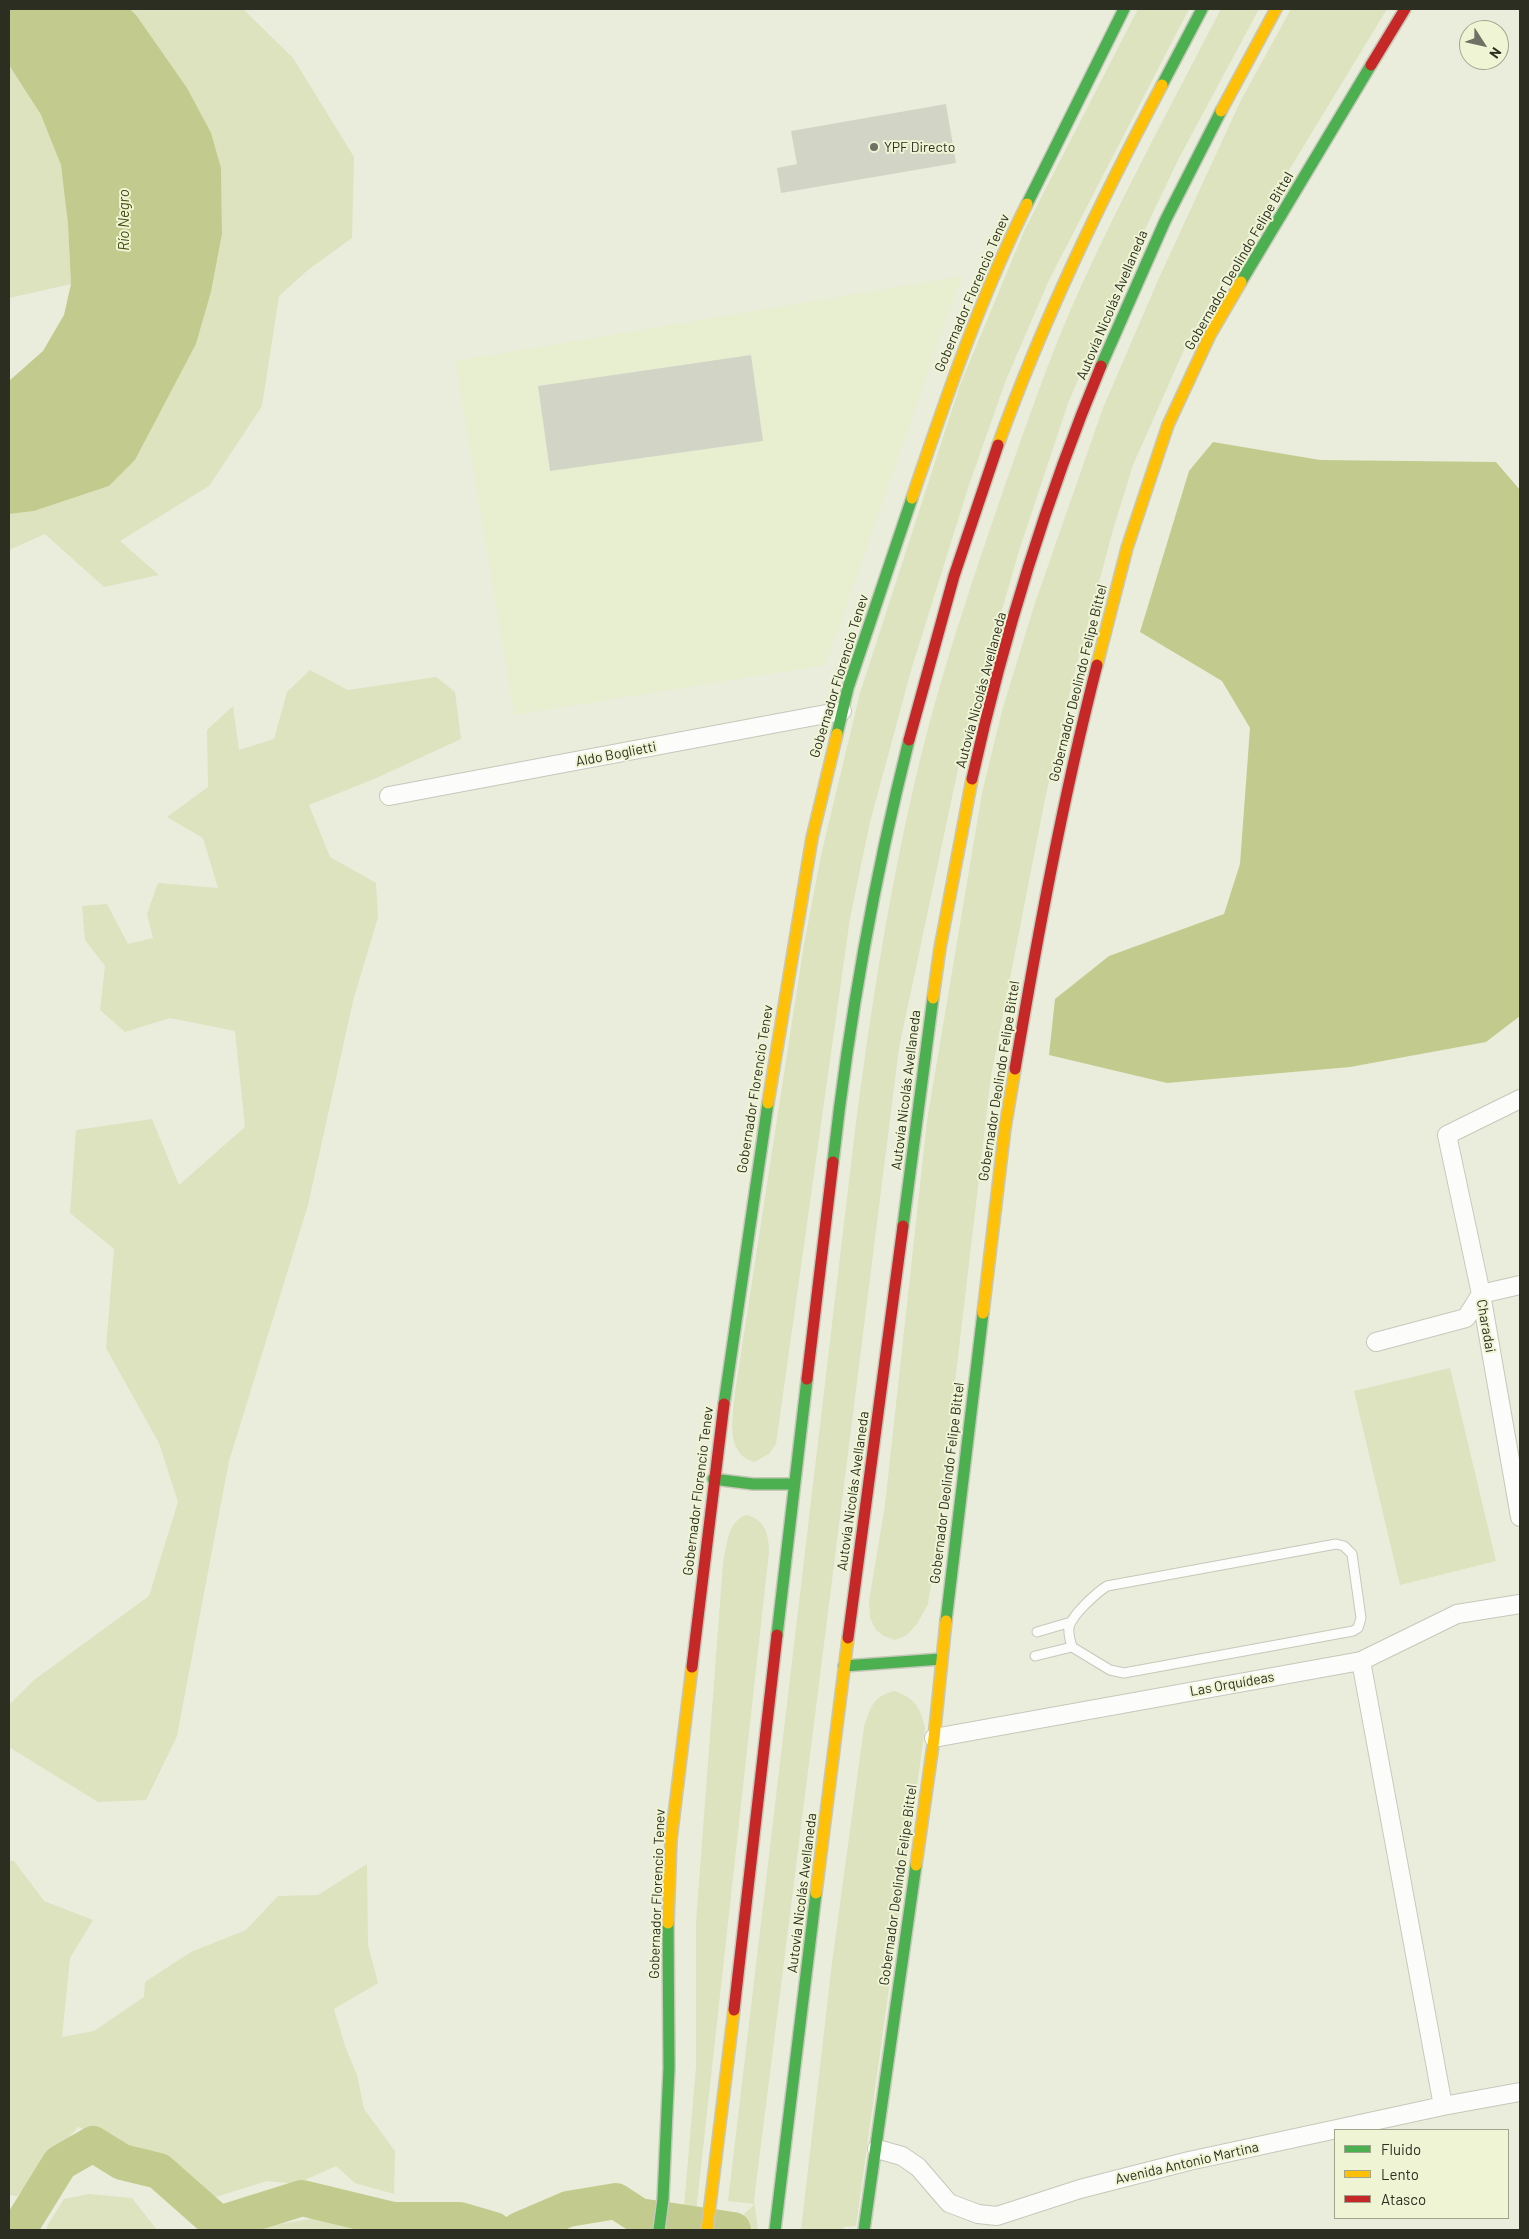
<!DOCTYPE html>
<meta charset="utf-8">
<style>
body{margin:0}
#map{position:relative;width:1529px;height:2239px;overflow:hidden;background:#eaeddc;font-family:Barlow,sans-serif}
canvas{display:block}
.frame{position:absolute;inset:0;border:10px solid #2c2e22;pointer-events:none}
.legend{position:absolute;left:1334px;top:2129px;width:175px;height:90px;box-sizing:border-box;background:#eff5d4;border:1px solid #a1a58d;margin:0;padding:6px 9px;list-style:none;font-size:15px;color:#2c2e22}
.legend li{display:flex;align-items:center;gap:10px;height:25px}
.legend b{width:25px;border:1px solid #a1a58d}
.north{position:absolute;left:1459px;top:20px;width:50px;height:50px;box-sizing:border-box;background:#eff5d4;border:1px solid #a1a58d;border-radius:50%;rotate:125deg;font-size:14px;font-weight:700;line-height:20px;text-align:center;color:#2c2e22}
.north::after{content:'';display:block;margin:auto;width:18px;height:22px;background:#6e7163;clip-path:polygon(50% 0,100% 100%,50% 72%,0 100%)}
</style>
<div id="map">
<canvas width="1529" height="2239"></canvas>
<div class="frame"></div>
<ul class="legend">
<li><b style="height:6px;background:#4caf50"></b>Fluido</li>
<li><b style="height:6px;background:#ffc107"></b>Lento</li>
<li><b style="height:6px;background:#c62828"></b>Atasco</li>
</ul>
<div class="north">N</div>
</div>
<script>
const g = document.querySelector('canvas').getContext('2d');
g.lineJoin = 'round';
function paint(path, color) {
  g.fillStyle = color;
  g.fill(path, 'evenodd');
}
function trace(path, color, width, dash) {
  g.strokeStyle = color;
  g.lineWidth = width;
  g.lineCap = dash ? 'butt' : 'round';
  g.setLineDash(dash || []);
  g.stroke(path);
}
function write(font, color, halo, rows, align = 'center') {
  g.font = font + ' Barlow,sans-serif';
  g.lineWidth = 4;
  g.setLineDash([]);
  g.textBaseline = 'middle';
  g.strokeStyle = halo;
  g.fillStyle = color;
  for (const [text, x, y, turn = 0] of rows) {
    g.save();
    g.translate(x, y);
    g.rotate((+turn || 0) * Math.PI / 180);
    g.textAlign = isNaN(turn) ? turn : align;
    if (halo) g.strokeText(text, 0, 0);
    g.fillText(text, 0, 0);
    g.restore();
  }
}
paint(new Path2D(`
 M962,276L826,665L514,715L455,361Z`), '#e8eed0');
paint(new Path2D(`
 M130,9H243L293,58L354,157L352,238L309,269L279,296L262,406L209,486L120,541L159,575L104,587L45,534L9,550V514L34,511L109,486L135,460L196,344L211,292L222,234L221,168L136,15Z
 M1138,9H1189L1050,278L1006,380L969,485L912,667L870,822L850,918L776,1444L769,1454L754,1462C724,1453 733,1416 735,1392L804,944L822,851L860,693L960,385L1025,229Z
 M1221,9H1259L1178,160L1131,259L1068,403L1018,554L963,745L899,1048L754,2200L758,2230H740L741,2217L755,2204L728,2201L853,1147C870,1011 892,869 926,736C948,652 976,570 1004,488C1027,423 1049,358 1077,295C1121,198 1172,103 1221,9Z
 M1291,9H1387L1227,272L1187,343L1133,465L1113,530L1073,679L1045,799L991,1076L932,1578L928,1604L917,1624L907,1635L895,1640L884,1636L876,1630L870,1618L869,1601L885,1505L927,1121L982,793L1002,711L1034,606L1103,408L1159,278L1241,100Z
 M9,65C28,95 54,130 61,166C69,204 69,245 71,284L9,298Z
 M310,670L348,690L436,677L455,692L461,739L374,779L309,805L330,857L376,883L378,917L353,1001L308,1205L229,1461L177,1736L146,1800L98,1802L9,1747V1705L34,1680L149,1596L178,1502L159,1443L106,1348L114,1249L70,1213L76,1130L152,1119L179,1185L245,1127L235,1031L170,1018L125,1032L100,1010L105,966L85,940L82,906L107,904L128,944L153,938L147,914L158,883L218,888L203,838L167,817L208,787L207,730L233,706L239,750L274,739L287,692Z
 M1450,1368L1496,1561L1400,1585L1354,1391Z
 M746,1515C765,1519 769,1535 769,1552L696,2212L692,2211L690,2230H682L696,2067V1922L723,1563C727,1545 727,1522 746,1515Z
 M894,1691C915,1698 920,1707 925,1728L856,2226L844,2227L843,2230H801L832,1963L864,1727C871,1707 872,1697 894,1691Z
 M9,1861H14L44,1901L93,1920L70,1958L62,2037L94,2031L144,1997L145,1982L191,1952L246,1930L278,1896L318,1895L367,1864L368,1945L378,1983L334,2009L345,2046L357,2075L364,2109L395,2151L394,2194L355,2183L336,2166L296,2184L267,2181L206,2200L170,2162L78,2127L17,2196L9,2195Z
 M89,2194L132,2198L157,2230H47V2226L64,2199Z
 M316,2218L337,2225L380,2230H256L274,2225Z`), '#dce3be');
paint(new Path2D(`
 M9,9H130L136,15L187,88L211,133L221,168L222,234L211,292L196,344L135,460L109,486L34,511L9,514V381L43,351L64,315L71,284L68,224L61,165L41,115L9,65Z
 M1213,442L1320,460L1496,462L1520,490V1016L1486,1042L1350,1067L1167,1083L1049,1055L1055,999L1109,956L1224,914L1240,864L1250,728L1222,681L1140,632L1189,471Z`), '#c2cb8d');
trace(new Path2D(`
 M21,2230V2226L60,2163L93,2144L122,2162L159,2171L219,2224L302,2198L393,2220H460L494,2230
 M519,2230L568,2209L616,2201L639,2216L733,2230`), '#c2cb8d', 36);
paint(new Path2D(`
 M946,104L956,163L781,193L777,168L797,164L791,131Z
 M751,355L763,441L550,471L538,386Z`), '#d2d5c6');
const lane = new Path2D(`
 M1336,1544L1344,1546L1352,1554L1361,1618L1358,1628L1353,1631L1124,1673L1110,1670L1072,1647C1070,1640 1068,1634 1069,1627C1072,1615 1096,1593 1107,1586Z
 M1037,1632L1071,1622
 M1035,1656L1072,1647`);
const street = new Path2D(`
 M389,796L842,711
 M1520,1099L1447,1135L1481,1294L1520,1517
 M1376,1342L1466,1318L1481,1294L1520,1285
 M1361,1661L1443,2106
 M934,1738L1361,1661L1457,1614L1520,1604
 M877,2149L902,2156L918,2167L949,2203L978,2214L997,2216L1080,2189L1189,2161L1443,2106L1520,2092`);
const fast = new Path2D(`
 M1162,85L1202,9
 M1027,204L1124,9
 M1241,282L1371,65
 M1101,366L1165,221L1221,111
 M837,734L848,688L912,498
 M833,1162C849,1019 874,879 909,740
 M903,1226L933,998
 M724,1404L768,1103
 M713,1479L753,1484H794
 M946,1621L983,1313
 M777,1635L807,1379
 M844,1666L941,1659
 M659,2230L663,2199L669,2068L668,1923
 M775,2230L816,1893
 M864,2230L916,1865`);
const slow = new Path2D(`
 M1221,111L1276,9
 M998,445C1043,320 1100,202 1162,85
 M912,498C946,398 980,298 1027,204
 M1097,665L1127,548L1168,425L1210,335L1241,282
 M933,998L940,948L972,779
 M768,1103L812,838L837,734
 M983,1313L1005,1128L1015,1069
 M916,1865L934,1738L946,1621
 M816,1893L848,1638
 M668,1923L671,1840L692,1667
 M707,2230L734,2010`);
const jam = new Path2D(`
 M1371,65L1405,9
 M909,740L954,576L998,445
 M972,779C1003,639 1046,499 1101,366
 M1015,1069C1038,933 1063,798 1097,665
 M807,1379L833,1162
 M848,1638L903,1226
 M692,1667L724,1404
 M734,2010L777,1635`);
trace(lane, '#c6c8ba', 11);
trace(street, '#c6c8ba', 20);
trace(fast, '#c6c8ba', 14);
trace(slow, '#c6c8ba', 14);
trace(jam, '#c6c8ba', 14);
trace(lane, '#fcfcfa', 9);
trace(street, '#fcfcfa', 18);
trace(fast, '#4caf50', 11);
trace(slow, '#ffc107', 11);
trace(jam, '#c62828', 11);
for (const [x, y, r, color] of [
 [874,147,5,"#6e7163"]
]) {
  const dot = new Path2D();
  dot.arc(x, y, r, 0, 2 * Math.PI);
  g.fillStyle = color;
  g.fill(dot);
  trace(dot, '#eff5d4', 2);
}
write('14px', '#2c2e22', '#eff5d4', [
 ["YPF Directo",884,147]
], 'left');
write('14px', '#2c2e22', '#eff5d4', [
 ["Gobernador Deolindo Felipe Bittel",1239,261,-60],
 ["Gobernador Florencio Tenev",972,293,-67],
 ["Autovía Nicolás Avellaneda",1112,305,-67],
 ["Gobernador Florencio Tenev",839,676,-73],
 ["Gobernador Deolindo Felipe Bittel",1078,683,-76],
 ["Autovía Nicolás Avellaneda",981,690,-75],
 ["Aldo Boglietti",616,754,-11],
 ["Gobernador Deolindo Felipe Bittel",999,1081,-81],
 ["Gobernador Florencio Tenev",755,1089,-81],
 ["Autovía Nicolás Avellaneda",906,1090,-83],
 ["Charadai",1486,1326,80],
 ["Gobernador Deolindo Felipe Bittel",947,1483,-83],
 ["Gobernador Florencio Tenev",698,1491,-83],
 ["Autovía Nicolás Avellaneda",853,1491,-82],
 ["Las Orquídeas",1232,1684,-10],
 ["Gobernador Deolindo Felipe Bittel",898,1885,-82],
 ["Autovía Nicolás Avellaneda",802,1893,-83],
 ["Gobernador Florencio Tenev",657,1894,-88],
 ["Avenida Antonio Martina",1187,2163,-13]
]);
write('italic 15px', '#464e10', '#eff5d4', [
 ["Río Negro",124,220,-90]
]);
</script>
